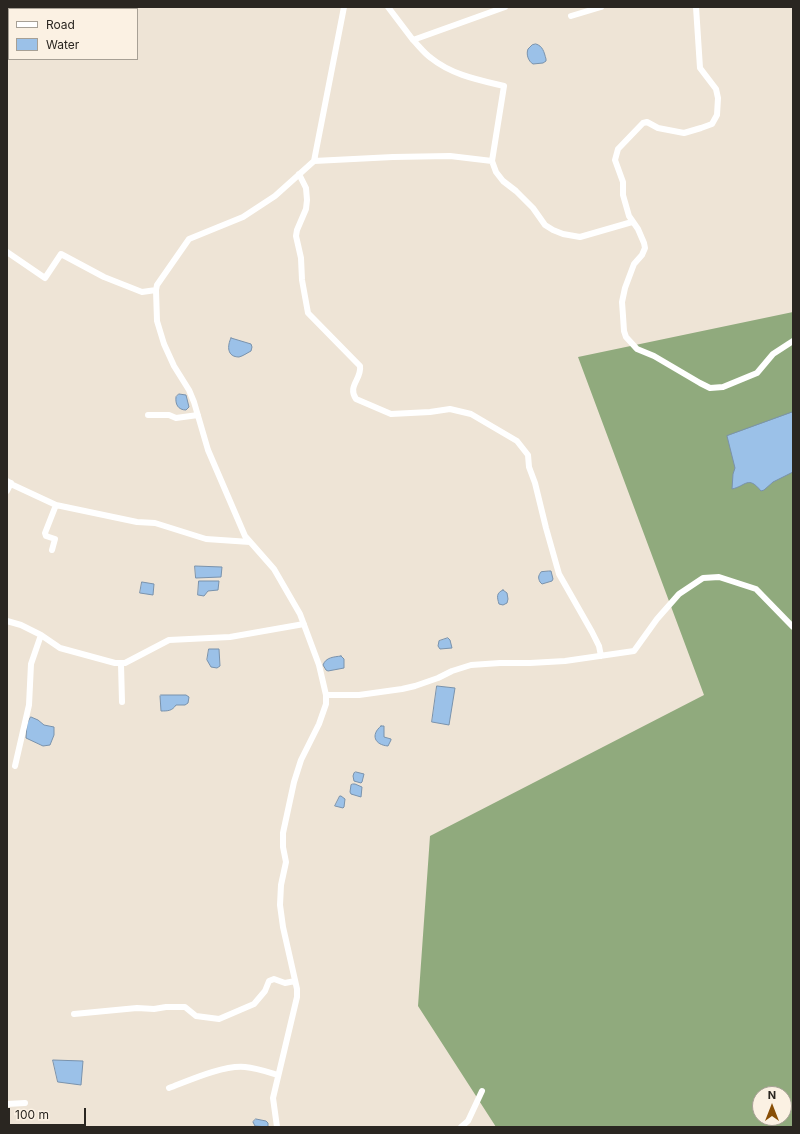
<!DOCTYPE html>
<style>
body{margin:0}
#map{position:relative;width:800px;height:1134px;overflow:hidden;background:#eee4d6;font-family:Inter,sans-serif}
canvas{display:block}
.frame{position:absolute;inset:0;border:8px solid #2a2621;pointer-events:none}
.legend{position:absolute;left:8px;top:8px;width:130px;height:52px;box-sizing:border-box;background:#fbf1e3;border:1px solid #a7a095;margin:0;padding:5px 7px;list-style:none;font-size:12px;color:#2a2621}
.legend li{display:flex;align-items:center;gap:8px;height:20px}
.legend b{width:20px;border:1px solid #a7a095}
.north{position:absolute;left:752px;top:1086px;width:40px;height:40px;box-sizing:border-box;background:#fbf1e3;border:1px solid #a7a095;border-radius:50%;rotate:0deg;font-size:11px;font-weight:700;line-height:16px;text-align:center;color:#2a2621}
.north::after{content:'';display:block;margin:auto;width:14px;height:18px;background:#884e06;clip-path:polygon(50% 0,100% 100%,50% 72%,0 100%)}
.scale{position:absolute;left:8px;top:1108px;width:78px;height:18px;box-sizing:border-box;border:2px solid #2a2621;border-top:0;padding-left:5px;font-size:12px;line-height:14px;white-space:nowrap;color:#2a2621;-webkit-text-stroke:3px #fbf1e3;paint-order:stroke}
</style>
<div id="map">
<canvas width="800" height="1134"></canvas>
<div class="frame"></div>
<ul class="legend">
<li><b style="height:5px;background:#fff"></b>Road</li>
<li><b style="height:11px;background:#9bc1e8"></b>Water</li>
</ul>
<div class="north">N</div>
<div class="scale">100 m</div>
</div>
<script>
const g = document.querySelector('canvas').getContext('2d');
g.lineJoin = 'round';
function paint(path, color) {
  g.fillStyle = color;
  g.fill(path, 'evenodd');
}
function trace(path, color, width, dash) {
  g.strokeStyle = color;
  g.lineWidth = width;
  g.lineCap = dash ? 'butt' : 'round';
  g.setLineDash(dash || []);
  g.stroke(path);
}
paint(new Path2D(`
 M793,312V1127H496L418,1006L430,836L704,695L578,357ZM760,1094H784V1118H760Z`), '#90aa7d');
const water = new Path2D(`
 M7,7H56V9H9V14H7Z
 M58,7H110V9H57Z
 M536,44C543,46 544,52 546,59V61L543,63L533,64C528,61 526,54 528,49L532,45Z
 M231,338L251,344L252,347L251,351C247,353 243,356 239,357C227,357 227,346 231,338Z
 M179,394L186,395L189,407L186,410C178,410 175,404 176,397Z
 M793,412V472L773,482L764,490L761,491C748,475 746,486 732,489L733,474L735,468L727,436Z
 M195,566L222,567L221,577L196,578Z
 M549,571H551L553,579L552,581L542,584L540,582C538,578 538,576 541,572Z
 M199,581H219L218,590L208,591L204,596L198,595Z
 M142,582L154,584L153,595L140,593Z
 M503,590L507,593L508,599L507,603L503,605L499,604C497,597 496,593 503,590Z
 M448,638L450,640L452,648L440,649L438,646L439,641Z
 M209,649H219L220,666L217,668L211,667L207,660Z
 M341,656L344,659V668L328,671L326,670L323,665C326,657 334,657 341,656Z
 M437,686L455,688L449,725L432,722Z
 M161,695H186L189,697L188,703L185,705H176C172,711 168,711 161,711L160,696Z
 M31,717L38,720L44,725L54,727V735L50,745L43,746L26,738L27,724Z
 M381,726H384V737L391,739V740L388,746C375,745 370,735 381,726Z
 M356,772L364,774L362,782L361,783L354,781L353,776L354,773Z
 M353,784H355L362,787L361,797L351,794L350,792L351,785Z
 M340,796H341L345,799L344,807L343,808L335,806Z
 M53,1060L83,1061L81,1085L58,1082Z
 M256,1119L266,1121L268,1123V1127L255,1126L253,1122Z`);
paint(water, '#9bc1e8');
trace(water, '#7992ac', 1);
trace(new Path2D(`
 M388,7L413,40L505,7
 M696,7L700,68L716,89L718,98L717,115L712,124L701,128L684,133L658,128L647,122L643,123L618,149L615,160L623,182V195L629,216L638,229L644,243L645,248L642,255L634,264L625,288L622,302L623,316L624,331L626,337L637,349L654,356L700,383L710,388L723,387L757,373L773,354L793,341
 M571,16L601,7
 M413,40C419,46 424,53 431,58C452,75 479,80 504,86L492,161
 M314,161L393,157L450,156L492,161L496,172L503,181L516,191L533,208L545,225L553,230L563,234L580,237L632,222
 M299,174L306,188L307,200L306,209L297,230L296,236L301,258L302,280L308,313L360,366C362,379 347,386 356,399L391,414L430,412L450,409L471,414L517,441L528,455L529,467L535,483L546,528L559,574L592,632L599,646L601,656
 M7,252L45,278L61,254L104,277L142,292L156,290
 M148,415H169L176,418L198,415
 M7,481L13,485L56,505L137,522L155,523L206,539L250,542
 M7,491L11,483
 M52,550L55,539L46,536L45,533L56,505
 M7,621L21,625L41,635L60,648L115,663H125L169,640L230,637L304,624
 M121,664L122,702
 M326,695H359L402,689L415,686L438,678L452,671L471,665L500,663H530L565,661L634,651L657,619L679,594L703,578L719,577L756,589L793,627
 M15,766L29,705L31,664L41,635
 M74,1014L137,1008L154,1009L166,1007H185L196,1016L219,1019L254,1004L265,991L269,981L274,979L285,983L295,981
 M169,1088C190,1080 223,1065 245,1067C256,1068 268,1072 278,1075
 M7,1104L25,1103
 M277,1127L273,1098L297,997V989L283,927L280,905L281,885L286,862L283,847V833L294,782L301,760L319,724L326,704V695L319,665L300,614L274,569L245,536L208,450L194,402L189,390L174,366L164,344L157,321L156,290L157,285L189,239L243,217L275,196L314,161L344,7
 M461,1127L468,1121L482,1091`), '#fff', 6);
</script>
